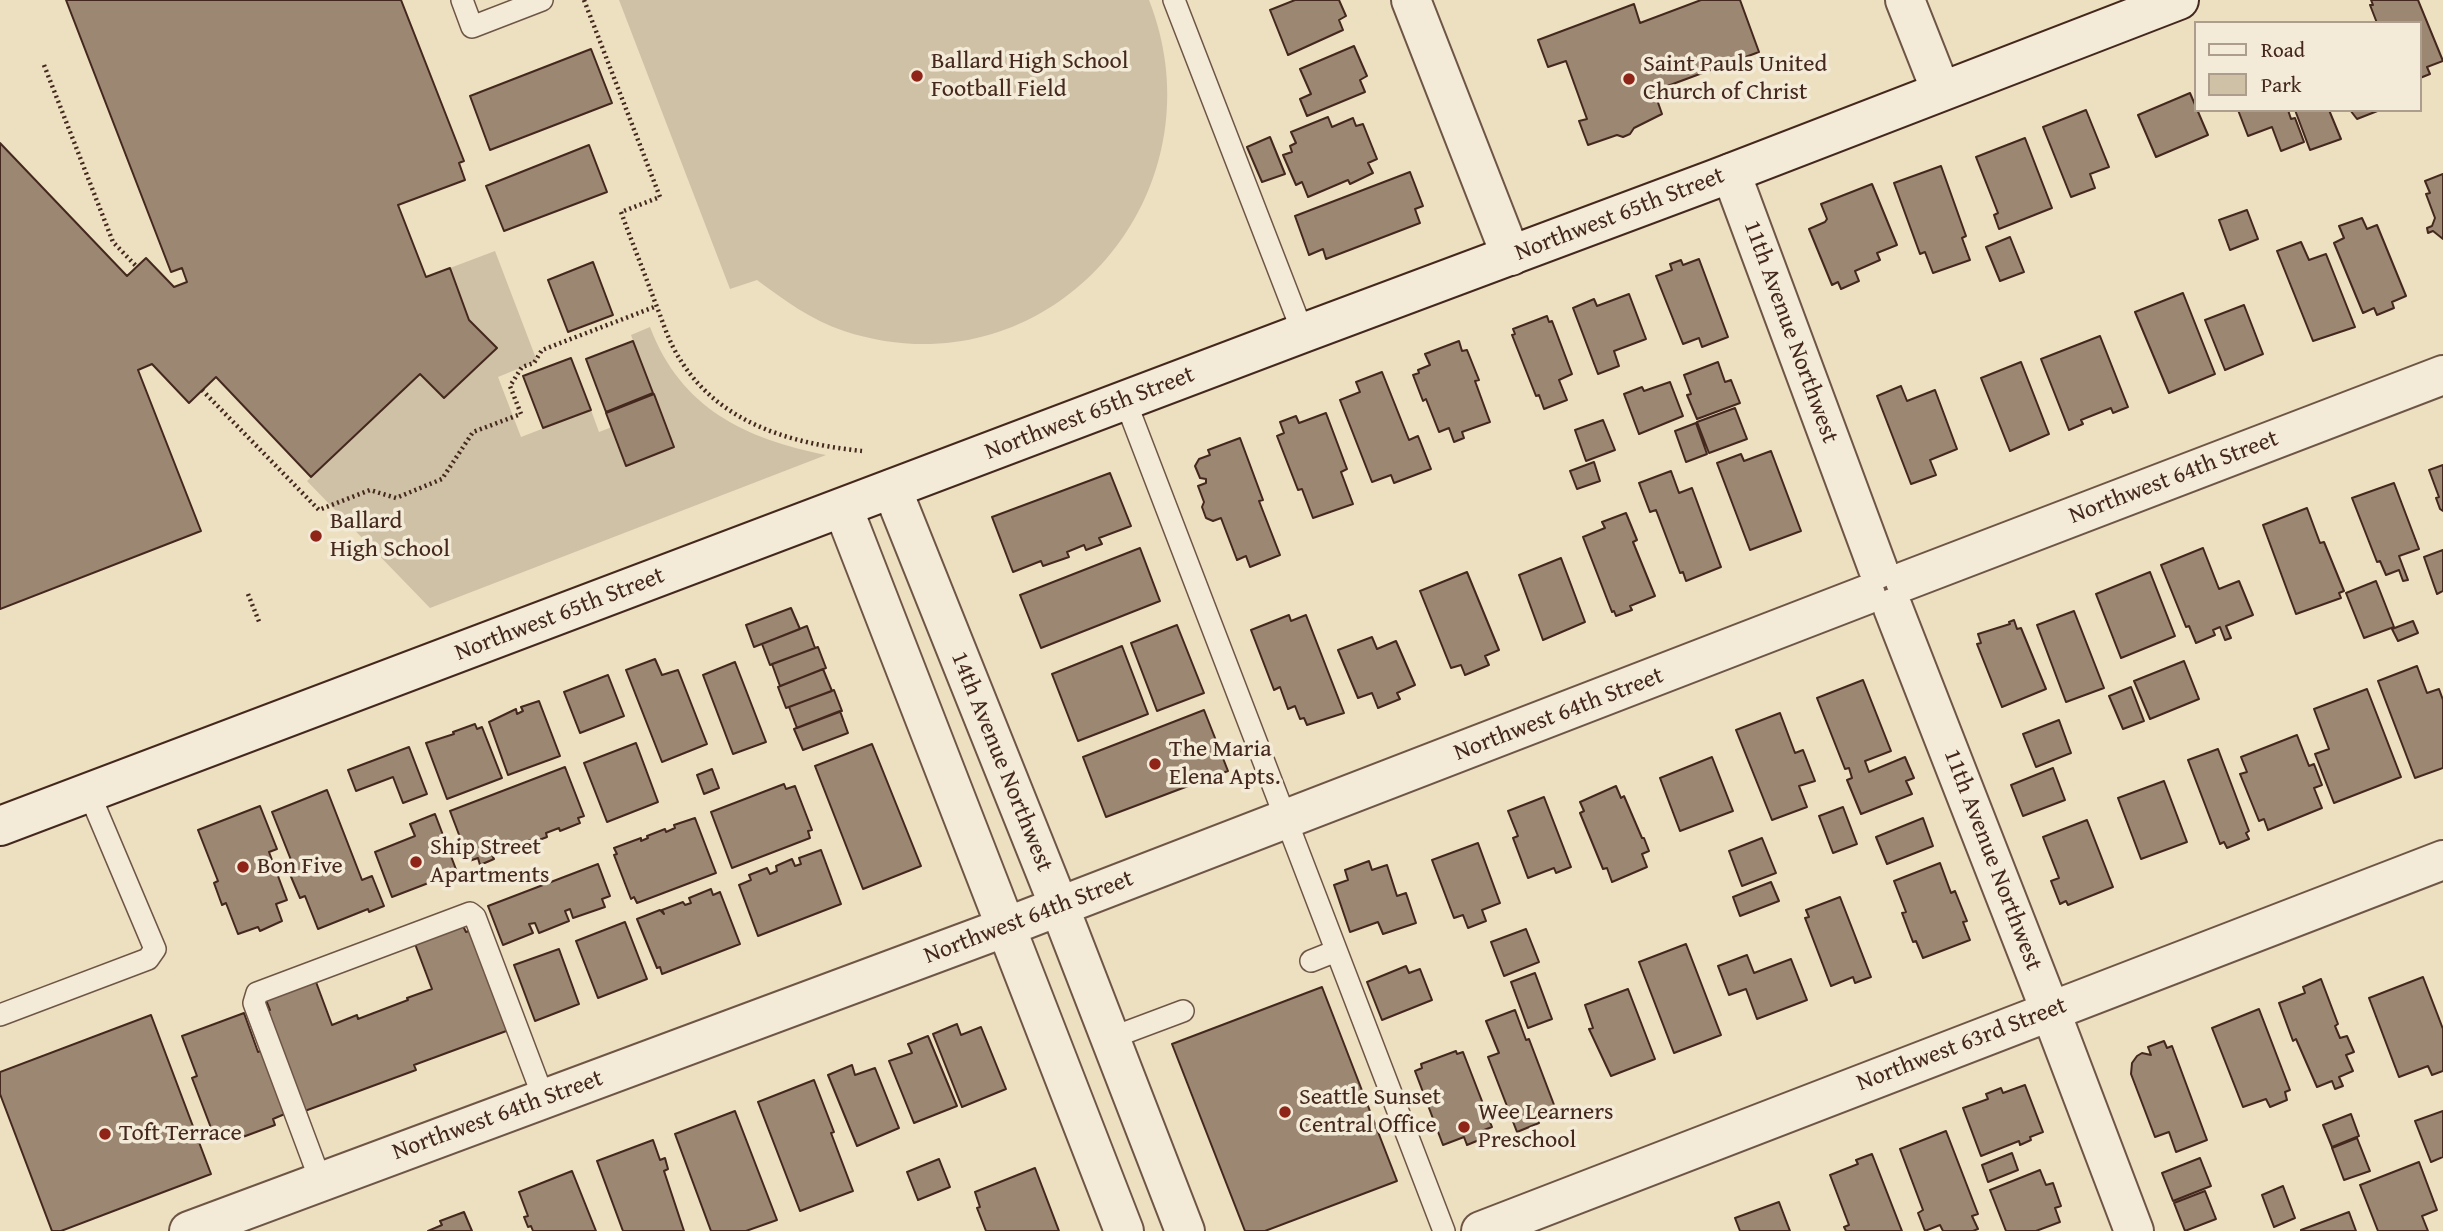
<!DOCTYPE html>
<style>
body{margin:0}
#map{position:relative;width:2443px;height:1231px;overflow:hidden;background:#ece0c1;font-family:"Gentium Book Plus",serif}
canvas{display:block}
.legend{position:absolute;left:2194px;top:21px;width:228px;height:91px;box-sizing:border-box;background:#f3ebd7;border:2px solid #ad9d8d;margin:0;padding:9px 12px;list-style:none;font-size:21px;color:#44271d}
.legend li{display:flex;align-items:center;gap:14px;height:35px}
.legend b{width:35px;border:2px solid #ad9d8d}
</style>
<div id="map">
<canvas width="2443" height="1231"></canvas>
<ul class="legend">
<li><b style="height:9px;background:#f3ebd7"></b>Road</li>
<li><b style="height:19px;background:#cfc1a5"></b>Park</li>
</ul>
</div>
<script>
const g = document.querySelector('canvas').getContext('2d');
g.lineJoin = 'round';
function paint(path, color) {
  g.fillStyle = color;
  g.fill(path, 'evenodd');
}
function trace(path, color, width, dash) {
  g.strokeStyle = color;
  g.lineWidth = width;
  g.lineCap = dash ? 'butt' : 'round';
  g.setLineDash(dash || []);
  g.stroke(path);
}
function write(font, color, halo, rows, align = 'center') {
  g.font = font + ' "Gentium Book Plus",serif';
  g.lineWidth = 7;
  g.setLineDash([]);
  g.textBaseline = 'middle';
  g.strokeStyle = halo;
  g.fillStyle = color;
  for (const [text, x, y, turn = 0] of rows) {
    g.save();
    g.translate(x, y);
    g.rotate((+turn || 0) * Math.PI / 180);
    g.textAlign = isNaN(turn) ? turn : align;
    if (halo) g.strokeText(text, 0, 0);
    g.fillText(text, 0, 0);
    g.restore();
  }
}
paint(new Path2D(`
 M619,0H1149C1226,196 1048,398 844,331C811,320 784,300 757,280L730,289Z
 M495,251L537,361L498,377L521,437L591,410L599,432L612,427L674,447L631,335L650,327C681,409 746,439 826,455L430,608L307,481L420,374L496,347L469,320L450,268Z`), '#cfc1a5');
const building = new Path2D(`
 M66,0H401L464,161L459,163L465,180L398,205L426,277L450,268L469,320L497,348L444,398L420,374L311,477L216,377L189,403L152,364L138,370L201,531L0,609V143L127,276L146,258L174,287L187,282L182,268L171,272Z
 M1295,0H1339L1346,16L1339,20L1343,30L1288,55L1270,10Z
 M1701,0H1740L1759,52L1654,91L1662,114L1634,128L1630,134L1623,137L1617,135L1588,145L1579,121L1587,119L1566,61L1548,67L1538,40L1634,4L1640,23Z
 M2371,0H2418L2443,61L2427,67L2430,74L2420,78V23H2377L2370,5H2373Z
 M1354,46L1367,76L1360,80L1365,92L1307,116L1300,99L1311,94L1300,69Z
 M591,49L612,103L490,150L470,96Z
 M2190,93L2208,135L2156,157L2138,115Z
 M2086,110L2109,167L2090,174L2095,188L2071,197L2043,127Z
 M2238,110H2288L2291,119L2295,118L2304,142L2281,151L2272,127L2248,136Z
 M2295,110H2329L2341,139L2310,150Z
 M2350,110H2380L2357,119Z
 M1328,117L1332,127L1353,118L1356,126L1363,124L1377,159L1368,163L1373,173L1350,184L1348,180L1308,197L1302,182L1296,185L1283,155L1292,152L1290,146L1296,143L1291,132Z
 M1270,137L1285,174L1262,182L1247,147Z
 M2025,138L2052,208L1999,229L1994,215L1998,213L1976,157Z
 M589,145L607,192L504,231L486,186Z
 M1941,166L1966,236L1962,238L1970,260L1933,273L1925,252L1920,254L1894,183Z
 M1410,172L1423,206L1415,209L1420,223L1326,259L1323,249L1309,255L1295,216Z
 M2443,174V239L2433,231L2428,233L2427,228L2432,226L2435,218L2426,194L2430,193L2425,181Z
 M1872,184L1897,245L1877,253L1880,260L1855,271L1859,281L1841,289L1838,282L1832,285L1809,229L1825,222L1827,219L1821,204Z
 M2247,210L2258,239L2230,250L2219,220Z
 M2362,218L2367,229L2377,225L2406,296L2392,302L2394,308L2377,315L2374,308L2363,313L2334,243L2344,238L2339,226Z
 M2010,237L2024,272L2000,281L1986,247Z
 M2301,242L2309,260L2326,254L2355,327L2313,341L2277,251Z
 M1699,259L1728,337L1702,347L1699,338L1683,344L1656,276L1672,270L1670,264L1681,260L1683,265Z
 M593,262L613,315L568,332L548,280Z
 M2183,293L2215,374L2169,393L2135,312Z
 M1629,294L1646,339L1614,351L1619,366L1598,374L1573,308L1594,299L1597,306Z
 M2244,305L2263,354L2225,370L2205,320Z
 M1547,316L1549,322L1552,321L1572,374L1559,380L1567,400L1544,409L1539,395L1536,396L1512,335L1515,334L1513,329Z
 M2100,336L2128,407L2113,413L2111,408L2081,420L2083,424L2069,430L2041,359Z
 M633,341L653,393L606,412L586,359Z
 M1459,341L1462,351L1467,350L1479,380L1475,381L1490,422L1462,432L1464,438L1454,442L1449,428L1439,432L1426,399L1423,401L1413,375L1419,373L1418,370L1430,365L1425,354Z
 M571,358L591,410L543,428L523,376Z
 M1718,362L1725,382L1731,380L1740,403L1697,419L1687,395L1691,394L1684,375Z
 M2021,362L2049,434L2010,451L1981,378Z
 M1382,372L1409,440L1418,436L1431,469L1394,483L1391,475L1372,482L1340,400L1360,392L1356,382Z
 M1670,382L1683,416L1639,434L1624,394L1642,387L1644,391Z
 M1901,386L1907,401L1935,390L1957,449L1930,460L1936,475L1911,484L1877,396Z
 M654,394L674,447L626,466L606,413Z
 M1735,408L1747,439L1709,453L1697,422Z
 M1326,413L1347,469L1341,472L1353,504L1313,518L1302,489L1298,490L1277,436L1284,433L1280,422L1296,416L1299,423Z
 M1603,420L1615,450L1586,461L1575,430Z
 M1696,423L1707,454L1686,462L1675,431Z
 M1240,438L1263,500L1259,501L1280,555L1250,567L1246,556L1237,560L1221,518L1213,521L1206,518L1202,507L1204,502L1198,486L1206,483V479L1200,478L1195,466L1199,459L1210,455L1208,450Z
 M1771,451L1801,531L1750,550L1717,463L1741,454L1744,461Z
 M1594,462L1600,481L1577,489L1570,471Z
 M2443,465V511L2440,509L2436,498L2439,497L2429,470Z
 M1671,471L1679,493L1692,488L1721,567L1686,581L1683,572L1680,573L1656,510L1650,512L1639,483Z
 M1110,473L1131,526L1099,538L1102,544L1086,550L1084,545L1067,552L1069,557L1043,566L1041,561L1013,572L992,517Z
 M2394,483L2419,549L2399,556L2408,580L2403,581L2399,570L2386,575L2380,561L2377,562L2352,498Z
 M2307,508L2320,543L2324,542L2344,591L2339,593L2341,598L2296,614L2263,525Z
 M1626,513L1637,540L1633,542L1655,596L1630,606L1632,610L1616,616L1614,611L1612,612L1583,537L1605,528L1602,522Z
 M1140,548L1160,601L1041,648L1020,595Z
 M2203,548L2219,589L2239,581L2253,615L2226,626L2231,638L2225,640L2220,627L2213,630L2215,635L2196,643L2189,626L2186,627L2161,565Z
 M2443,550V591L2437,594L2424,557Z
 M1561,558L1585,622L1543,640L1519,575Z
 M1467,572L1499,650L1485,656L1489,665L1465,675L1461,665L1451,668L1420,591Z
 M2150,572L2175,636L2121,658L2096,594Z
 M2376,581L2394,627L2364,638L2346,593Z
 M791,608L800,629L754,647L746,625Z
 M2074,611L2104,688L2066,702L2037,625Z
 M1289,615L1291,621L1306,615L1344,713L1307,725L1304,718L1300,719L1295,706L1288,709L1280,687L1274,690L1251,630Z
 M2014,620L2017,629L2021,628L2046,689L2002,707L1977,644L1981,643L1978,634L2010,624L2009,622Z
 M2413,621L2418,633L2398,641L2392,629Z
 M1177,625L1204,693L1157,711L1131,643Z
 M807,626L815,648L770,665L762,644Z
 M1372,637L1377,649L1396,641L1415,685L1397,693L1400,699L1378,708L1372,693L1358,698L1338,650Z
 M1122,646L1148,714L1078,741L1052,674Z
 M818,647L826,668L780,686L772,664Z
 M655,659L662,675L678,670L707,744L662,762L626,670Z
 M2184,661L2199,699L2150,719L2134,681Z
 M735,662L766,742L733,754L703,675Z
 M2417,666L2427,693L2439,689L2443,700V768L2415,778L2378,681Z
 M823,669L832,691L786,708L778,687Z
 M608,675L624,716L580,733L564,692Z
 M1863,680L1891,751L1865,761L1869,772L1905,757L1914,778L1906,781L1912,794L1861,814L1847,780L1852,778L1849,768L1845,769L1817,698Z
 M2131,687L2144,721L2123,729L2109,696Z
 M2367,689L2401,777L2334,803L2315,754L2329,749L2314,709Z
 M834,690L842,711L797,728L789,707Z
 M539,701L560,756L508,775L489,722L516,709L517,714L523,711L521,707Z
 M1204,710L1228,771L1106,817L1083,757Z
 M840,711L848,733L803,750L794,729Z
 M1780,713L1795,753L1803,750L1815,781L1799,786L1807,807L1772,820L1736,730Z
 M2059,720L2071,753L2036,767L2023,734Z
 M475,724L477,729L482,727L502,778L447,799L426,743L454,734L453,732Z
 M2297,735L2309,766L2314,764L2322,785L2314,788L2322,808L2268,830L2264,819L2259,821L2240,774L2247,772L2241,757Z
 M636,743L658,802L607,822L584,763Z
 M872,744L921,866L863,889L815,766Z
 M409,747L427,794L403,803L393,777L356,791L348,770Z
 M2218,749L2249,831L2246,833L2249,839L2227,848L2224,842L2220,844L2188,760Z
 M1712,757L1733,811L1680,831L1660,778Z
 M565,767L584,816L578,818L580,823L560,831L559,828L546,833L547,837L531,843L529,840L527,841L528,846L511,852L509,846L491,853L494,859L480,865L478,858L469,861L450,811Z
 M2053,768L2065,800L2023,816L2011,785Z
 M712,769L719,788L704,794L697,775Z
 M2164,781L2187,842L2141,859L2118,798Z
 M784,784L786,789L795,786L812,830L808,831L810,838L732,868L711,812Z
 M1616,786L1621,798L1624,796L1642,838H1644L1649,851L1642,854L1647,867L1612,882L1607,868L1603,869L1580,813L1584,811L1580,802Z
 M327,790L362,880L372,876L384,906L369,912L368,909L318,929L305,896L300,898L289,872L295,870L272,812Z
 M1544,797L1571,867L1556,873L1554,868L1528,878L1513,838L1518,836L1508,811Z
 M260,806L277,849L269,852L287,900L276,904L282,921L260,931L258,927L238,934L226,903L222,905L214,883L218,881L198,830Z
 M1843,807L1857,844L1833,853L1819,816Z
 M435,814L457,872L392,897L375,852L415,836L410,824Z
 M695,818L716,873L637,903L634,897L631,899L614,855L617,854L614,848L641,838V841L648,838L647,836L665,829L666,832L675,828L674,825Z
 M1923,818L1933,846L1887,864L1876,837Z
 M2087,820L2113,887L2068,905L2066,901L2060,904L2051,881L2059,878L2043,837Z
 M1762,838L1776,873L1742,886L1729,851Z
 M1478,843L1500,903L1482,910L1486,921L1468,928L1463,915L1454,918L1432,860Z
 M821,850L841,904L758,936L739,885L751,880L749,875L767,868L770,874L777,871L776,866L792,859L795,866L801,864L799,858Z
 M1369,861L1372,870L1387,865L1397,896L1406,893L1416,923L1383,934L1378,922L1350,932L1334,885L1348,880L1345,870Z
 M1940,863L1951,893L1955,891L1967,921L1963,922L1970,940L1923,958L1916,941L1913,942L1902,913L1906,912L1894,881Z
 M598,864L610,896L602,899L605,907L573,918L570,909L565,911L569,921L539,933L535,923L529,924L533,933L503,945L488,906Z
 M1771,882L1779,901L1740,916L1733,897Z
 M711,889L713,895L720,892L740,944L662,974L660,967L657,968L637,919L660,910L664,914L662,910L683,902L685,905L691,903L689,898Z
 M1840,897L1871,977L1855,983L1853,977L1831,986L1805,918L1809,917L1806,910Z
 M625,922L647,979L598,998L576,941Z
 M463,926L466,932L472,930L509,1030L414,1065L416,1070L302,1112L265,1012L270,1010L266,1000L316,982L332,1025L357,1015L358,1019L408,1000L407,998L432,989L415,944Z
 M1526,929L1539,962L1504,976L1491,942Z
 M1686,944L1721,1035L1674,1053L1639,962Z
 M559,949L579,1004L535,1021L514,965Z
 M1747,955L1754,973L1791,959L1807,1000L1757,1019L1746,989L1729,995L1718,966Z
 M1406,966L1409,973L1420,969L1432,1000L1382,1020L1367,982Z
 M1535,973L1552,1019L1528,1028L1511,982Z
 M2423,977L2443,1029V1071L2432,1075L2428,1066L2399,1077L2369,998Z
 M2321,979L2338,1024L2335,1026L2340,1038L2347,1036L2354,1052L2346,1055L2353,1071L2339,1077L2343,1086L2335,1089L2332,1081L2317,1087L2296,1039L2293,1041L2279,1003L2305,993L2303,987Z
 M1322,987L1397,1181L1265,1231H1245L1172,1044Z
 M1628,989L1655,1059L1611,1076L1589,1029L1593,1028L1585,1005Z
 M2259,1009L2290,1090L2285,1092L2287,1100L2270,1107L2266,1099L2243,1107L2212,1028Z
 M1515,1010L1526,1040L1529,1039L1556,1110L1537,1118L1539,1123L1517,1132L1488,1057L1499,1053L1486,1021Z
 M244,1013L258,1052L263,1050L287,1113L273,1119L275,1125L232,1141L230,1136L216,1141L192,1078L197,1076L182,1036Z
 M151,1015L211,1174L61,1231H52L0,1094V1072Z
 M957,1024L961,1035L981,1027L1006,1089L962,1107L933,1034Z
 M928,1036L957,1106L914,1123L889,1061L912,1053L908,1044Z
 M2164,1041L2167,1048L2172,1046L2207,1140L2176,1152L2169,1132L2155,1137L2131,1074L2132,1063L2137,1056L2142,1053L2151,1055L2148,1047Z
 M1456,1051L1457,1054L1463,1052L1492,1127L1476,1133L1479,1140L1467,1145L1464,1137L1443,1145L1415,1071L1422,1068L1421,1064Z
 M852,1065L855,1075L875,1068L899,1128L857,1146L828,1075Z
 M814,1080L834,1132L831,1133L853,1191L800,1211L758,1102Z
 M2025,1085L2043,1132L2030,1137L2031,1140L2020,1145L2019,1141L1981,1156L1963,1108L1988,1099L1986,1094L2001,1088L2003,1093Z
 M735,1111L777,1220L746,1231H711L675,1134Z
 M2443,1111V1157L2431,1162L2415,1121Z
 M2351,1114L2359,1136L2332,1147L2323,1125Z
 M1946,1131L1978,1214L1972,1216L1978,1229L1973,1231H1943L1940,1225L1925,1231L1918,1213L1923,1210L1900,1149Z
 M2357,1138L2370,1171L2344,1180L2332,1148Z
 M653,1140L660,1160L665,1158L668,1169L664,1171L684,1231H623L597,1161Z
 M2012,1153L2018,1170L1988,1182L1982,1165Z
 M1872,1154L1902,1231H1846L1844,1227L1849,1225L1830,1175L1858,1164L1856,1160Z
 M2200,1158L2211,1186L2173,1201L2162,1173Z
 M939,1159L950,1187L918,1200L907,1172Z
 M2419,1162L2437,1210L2422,1216L2428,1231H2378L2360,1185Z
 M1035,1168L1059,1231H986L977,1208L980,1207L975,1192Z
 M2040,1170L2046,1185L2053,1183L2061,1206L2055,1208L2060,1222L2036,1231H2006L1990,1190Z
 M572,1171L596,1231H533L531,1226L528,1227L524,1217L528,1216L519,1192Z
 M2283,1186L2295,1218L2274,1227L2262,1195Z
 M2205,1191L2216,1219L2185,1231L2174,1203Z
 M1779,1202L1790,1231H1740L1735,1218Z
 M464,1212L472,1231H428L442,1225L440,1221Z
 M2349,1212L2356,1231H2301V1230Z`);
paint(building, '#9b8772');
trace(building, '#44271d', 2);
const lane = new Path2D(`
 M462,0L472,27L542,0
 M1174,0L1303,333
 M1125,400L1444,1231
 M1311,961L1336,951
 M0,1015L148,959L155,949L89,793
 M1111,1038L1183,1011
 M321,1182L254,1003L257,993L470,913L475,917L544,1099`);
const street = new Path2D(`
 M1411,0L1511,256
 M1905,0L1941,91
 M1731,173L1878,569
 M892,489L1059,906L1185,1231
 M843,508L1124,1231
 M1905,581L2443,375
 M1893,608L2050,1010L2134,1231
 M189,1231L1006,927L1866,595
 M1481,1231L2443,860`);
const secondary = new Path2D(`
 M0,826L1303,333L1715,179L2179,0`);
trace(lane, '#6e5546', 24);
trace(street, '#6e5546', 42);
trace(secondary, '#44271d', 42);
trace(new Path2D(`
 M584,0L660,197L621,212C632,242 644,272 655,302C661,317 666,333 673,347C711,421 786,443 862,451
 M44,65L113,242L137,267
 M202,390L319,510L370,490L396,498L442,479L473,432L521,414L510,386L522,367L534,363L542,350L657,306
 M248,594L260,624`), '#44271d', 4.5, [2, 3.5]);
trace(lane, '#f3ebd7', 21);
trace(street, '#f3ebd7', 38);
trace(secondary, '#f3ebd7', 38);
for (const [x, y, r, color] of [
 [917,76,7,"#8f2418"],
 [1629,79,7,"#8f2418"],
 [316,536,7,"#8f2418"],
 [1155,764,7,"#8f2418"],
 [416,862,7,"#8f2418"],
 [243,867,7,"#8f2418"],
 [1285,1112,7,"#8f2418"],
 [1464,1127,7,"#8f2418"],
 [105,1134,7,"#8f2418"]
]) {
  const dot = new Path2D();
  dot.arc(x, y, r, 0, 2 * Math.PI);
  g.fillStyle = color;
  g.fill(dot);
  trace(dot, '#f3ebd7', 2.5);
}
write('24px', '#44271d', '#f3ebd7', [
 ["Ballard High School",931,62],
 ["Football Field",931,90],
 ["Saint Pauls United",1643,65],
 ["Church of Christ",1643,93],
 ["Ballard",330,522],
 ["High School",330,550],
 ["The Maria",1169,750],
 ["Elena Apts.",1169,778],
 ["Ship Street",430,848],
 ["Apartments",430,876],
 ["Bon Five",257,867],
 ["Seattle Sunset",1299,1098],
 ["Central Office",1299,1126],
 ["Wee Learners",1478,1113],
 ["Preschool",1478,1141],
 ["Toft Terrace",119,1134]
], 'left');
write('24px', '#44271d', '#f3ebd7', [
 ["Northwest 65th Street",1620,215,-21],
 ["11th Avenue Northwest",1790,332,70],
 ["Northwest 65th Street",1090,414,-21],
 ["Northwest 64th Street",2174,478,-21],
 ["Northwest 65th Street",560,615,-21],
 ["Northwest 64th Street",1559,715,-21],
 ["14th Avenue Northwest",1001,762,68],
 ["11th Avenue Northwest",1992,860,69],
 ["Northwest 64th Street",1029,918,-21],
 ["Northwest 63rd Street",1962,1045,-21],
 ["Northwest 64th Street",498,1116,-20]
]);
</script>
